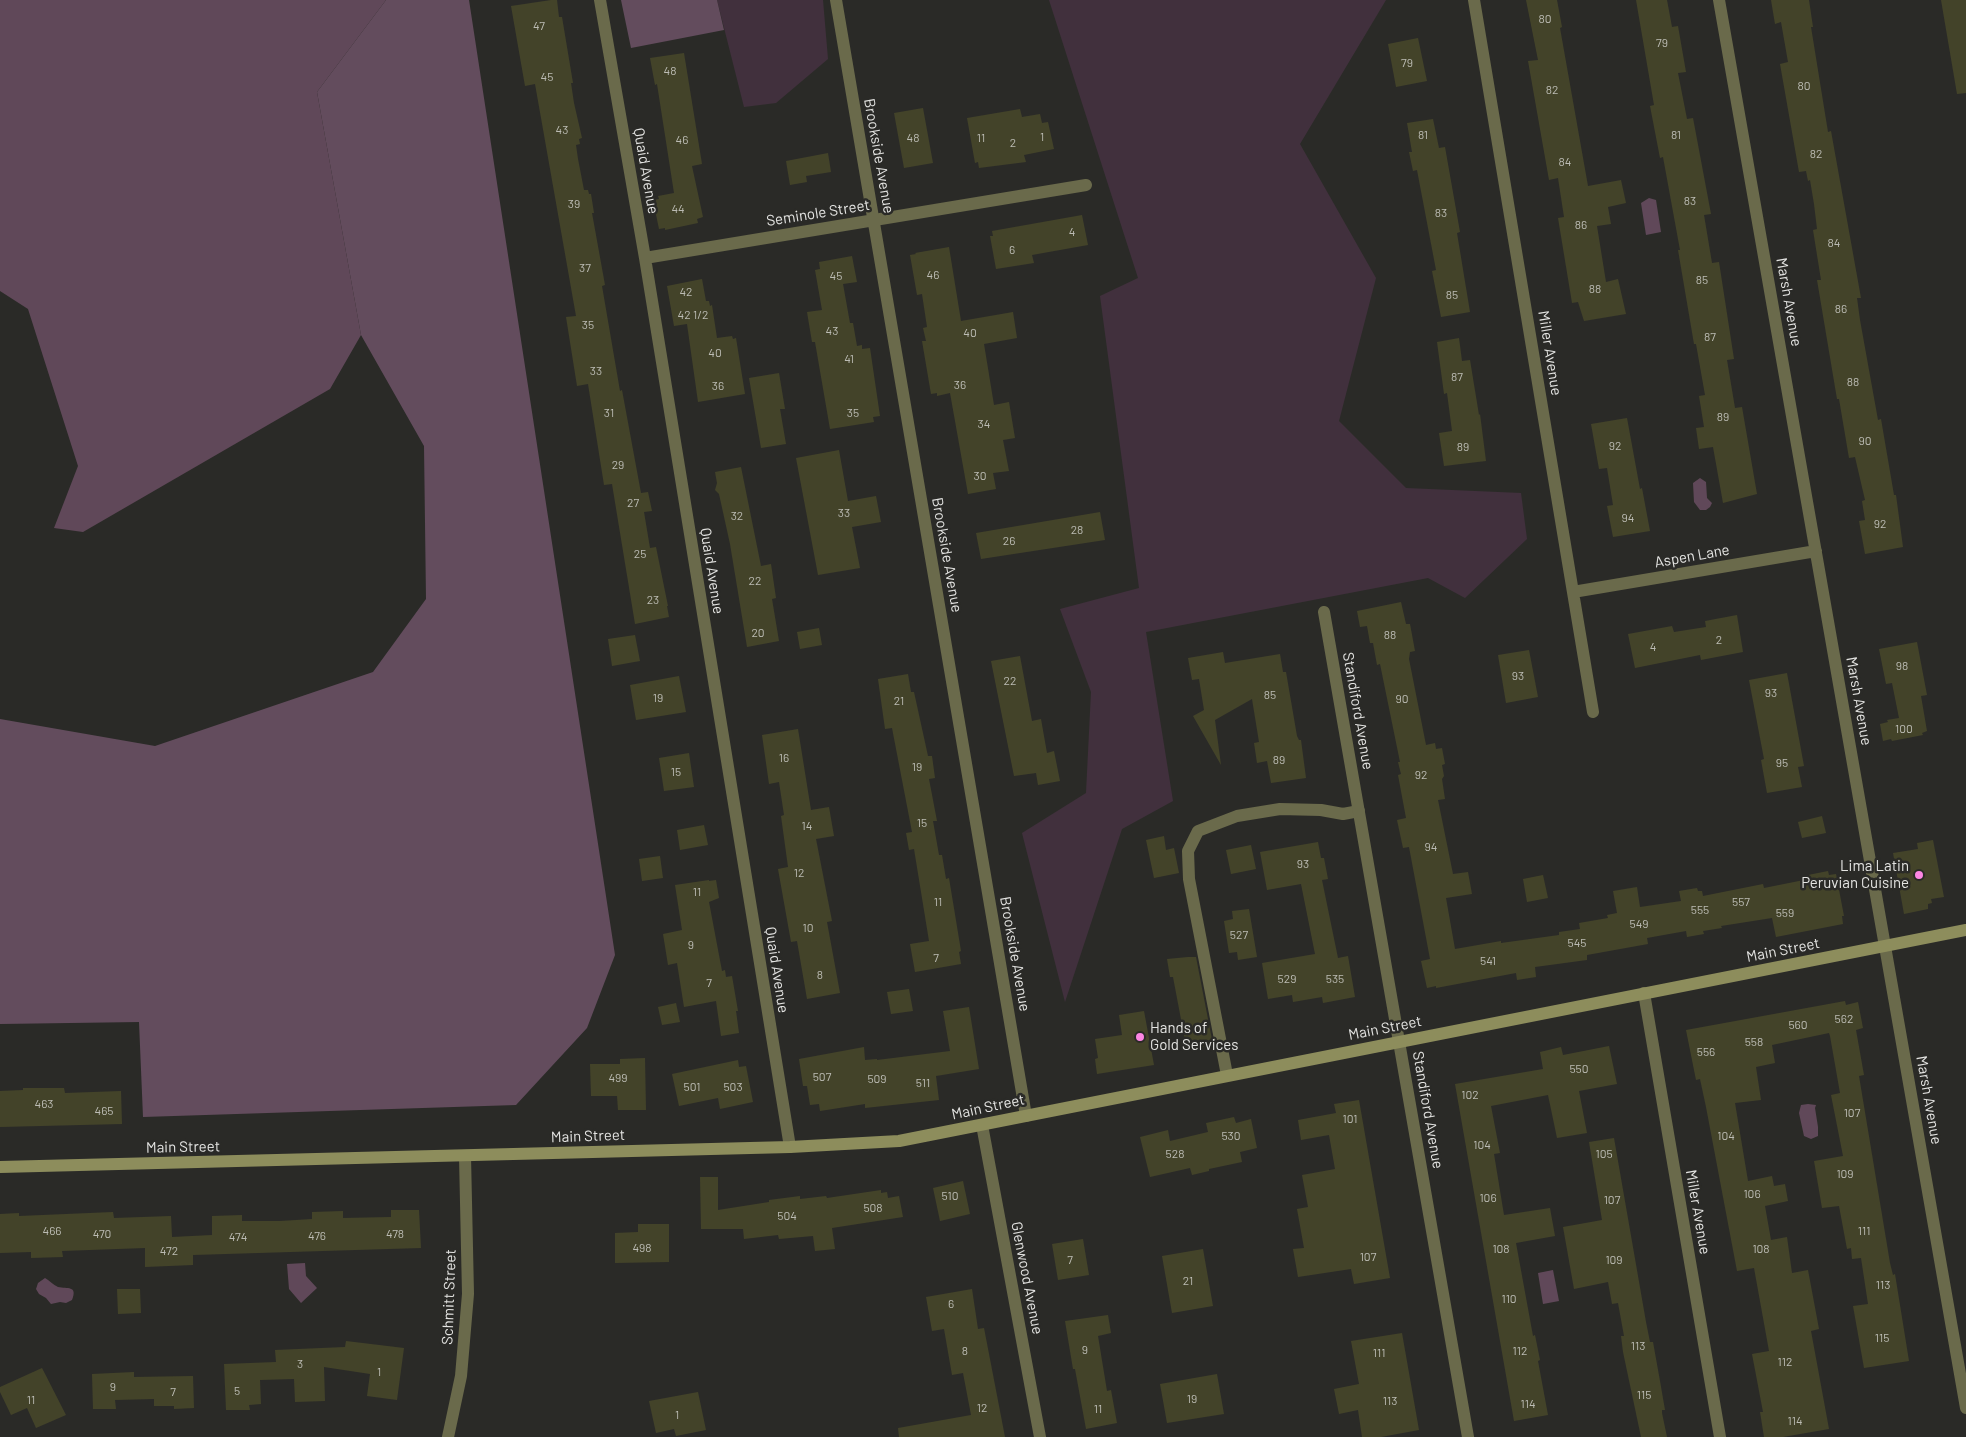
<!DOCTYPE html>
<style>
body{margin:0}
canvas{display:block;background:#2a2a27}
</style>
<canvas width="1966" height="1437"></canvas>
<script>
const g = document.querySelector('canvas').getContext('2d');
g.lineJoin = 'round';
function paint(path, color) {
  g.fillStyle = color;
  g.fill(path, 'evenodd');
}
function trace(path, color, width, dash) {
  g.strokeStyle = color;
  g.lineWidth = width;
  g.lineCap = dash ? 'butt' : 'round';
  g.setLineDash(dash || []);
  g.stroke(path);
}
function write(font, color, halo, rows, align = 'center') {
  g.font = font + ' Barlow,sans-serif';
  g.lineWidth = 5;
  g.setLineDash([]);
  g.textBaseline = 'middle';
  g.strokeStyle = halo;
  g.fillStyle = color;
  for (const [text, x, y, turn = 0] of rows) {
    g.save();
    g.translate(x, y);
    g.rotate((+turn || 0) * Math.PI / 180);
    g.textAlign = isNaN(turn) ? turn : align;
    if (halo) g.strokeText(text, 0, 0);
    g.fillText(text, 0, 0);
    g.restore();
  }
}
paint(new Path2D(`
 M717,0H823L828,59L776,103L744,107Z
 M1049,0H1386L1300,144L1376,278L1339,421L1406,488L1521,493L1527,539L1465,598L1428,578L1146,632L1173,801L1122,829L1065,1002L1022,833L1086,793L1091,692L1060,609L1139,588L1100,296L1138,278Z`), '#41303d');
paint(new Path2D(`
 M386,0H469L615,955L587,1028L516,1105L143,1117L139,1022L0,1024V719L155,746L373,672L426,599L424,446L361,335L317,92Z
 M621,0H717L724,30L631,48Z`), '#634c5d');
paint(new Path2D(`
 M0,0H386L317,92L361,335L330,389L83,532L54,528L78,466L28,309L0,291Z
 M1649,198L1656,200L1661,232L1646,235L1641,203Z
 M1700,478L1706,482L1707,498L1712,503L1710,507L1706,510H1700L1694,502L1693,483Z
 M1808,1104L1816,1105L1815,1108L1818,1127V1136L1811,1139L1804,1136L1799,1113L1801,1105Z
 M305,1263L306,1276L317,1288L301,1303L289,1289L287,1264Z
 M1553,1270L1559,1301L1543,1304L1538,1273Z
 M45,1278C49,1280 53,1285 58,1287C67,1289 78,1285 72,1300L66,1303L60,1302L51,1304L46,1298L39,1294L36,1289L38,1283Z`), '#604859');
paint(new Path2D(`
 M551,0H557L559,17H562L573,83H571L574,103L582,138L579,139L580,144L576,145L578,159L584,190H588L589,194H591L594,213H592L605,285L602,286L620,391L622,390L641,493L648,492L652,511L644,512L650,548L656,547L668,606H667L669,617L635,624L612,484L604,485L588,384L577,386L566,317L576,316L535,84L525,86L511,6Z
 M1526,0H1557L1562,27L1560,28L1588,186L1621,180L1626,203L1608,207L1611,224L1597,226L1606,282L1618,279L1626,314L1584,321L1578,302L1572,303L1558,218L1564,217L1558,178L1549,180L1528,61L1538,60Z
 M1636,0H1667L1672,27L1678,26L1686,72L1678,73L1687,119L1693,118L1711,214L1704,215L1712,263L1719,262L1734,359L1727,360L1735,408L1742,407L1757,494L1723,503L1713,447L1699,449L1696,428L1704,427L1699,396L1705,395L1696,344H1694L1678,250H1680L1663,157L1660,158L1650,106L1654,105Z
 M1771,0H1809L1813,27H1811L1828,132L1831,131L1861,298H1857L1860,320L1878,420L1881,419L1894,495H1896L1903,547L1865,554L1859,521L1865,520L1862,501L1865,500L1855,457L1849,458L1839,399H1837L1817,280H1821L1813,230L1817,229L1814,204L1810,180L1808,181L1806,171L1799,172L1780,64L1788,62L1781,22L1775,24Z
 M1941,0H1966V93L1957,94Z
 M1418,38L1427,81L1396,87L1388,44Z
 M684,53L702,164L692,166L703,217L697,219L698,223L665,230V228L659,229L653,200L659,199L658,196L674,193L657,84L655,85L650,58Z
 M923,108L933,163L904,168L894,113Z
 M1020,109L1022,117L1040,114L1042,123L1048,122L1054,149L1024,155L1026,162L979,168L978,162L975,163L967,118Z
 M1433,119L1439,148L1445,147L1460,232L1457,233L1470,312L1441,317L1432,271L1436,270L1417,170L1413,171L1409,152H1412L1407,123Z
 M828,153L831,172L806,176L807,182L790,185L786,161Z
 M1082,215L1088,245L1032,255L1034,263L996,269L990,236H993L992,231Z
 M949,247L961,321L1013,312L1017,338L984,344L994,405L1009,402L1015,438L1003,440L1009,471L993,473L996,489L968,494L950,393L937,396V393L931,394L922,341H926L923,328L927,327L922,294L917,295L910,255L916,254L915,253Z
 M852,256L857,282L843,284L850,323H853L857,346L862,345V349L870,348L880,416L873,417L874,422L830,429L815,342H812L807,312L822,310L815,270L820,269L819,262Z
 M702,279L706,301H709L710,306L712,305L717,338L732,336L733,339L736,338L745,394L698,402L687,324L674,326L667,286Z
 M1459,338L1462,361L1470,360L1479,415L1480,414L1486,461L1444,466L1439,433L1452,431L1447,393L1444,394L1437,342Z
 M779,373L785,409H780L786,444L761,448L749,378Z
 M1627,418L1640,489L1642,488L1650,531L1613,537L1607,506L1613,505L1607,468L1599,469L1591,424Z
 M839,450L848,501L876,496L881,522L852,527L860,568L818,575L796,458Z
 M741,467L761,566L771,564L776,598L772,599L779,641L747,647L730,544L719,494L715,490L717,483L715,472Z
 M1100,512L1105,540L981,559L976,533Z
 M1401,602L1406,624H1410L1415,651L1410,652L1409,659L1426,745L1435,743L1436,749L1442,748L1445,764L1442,765L1444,776L1442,779L1445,799L1438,800L1453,874L1468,872L1472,894L1446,898L1455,949L1501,941V943L1559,935V932L1580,929L1579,923L1608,918L1607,915L1617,913L1613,891L1637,887L1640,907L1681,901L1679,891L1697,888L1698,891H1702L1703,896L1763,884L1764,888L1809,879L1808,875L1828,871L1829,875L1836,874L1844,916H1842L1843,924L1776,937L1772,918L1721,926L1722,928L1703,931L1704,934L1687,937L1686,931L1647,938L1648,944L1587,955V960L1535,967L1536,977L1517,980L1516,973L1436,988V986L1427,988L1421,961L1430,959L1409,847L1403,848L1397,820L1406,818L1398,775L1401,774L1398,762H1400L1380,664L1377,665L1373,643H1370L1367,626L1360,627L1357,611Z
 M1737,615L1743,652L1701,660L1700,655L1635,668L1628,634L1672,626L1674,632L1706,627L1705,621Z
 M819,628L822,645L800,649L797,632Z
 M635,635L640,661L612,666L608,639Z
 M1917,642L1927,695L1921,696L1927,731L1922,733L1923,735L1892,741L1891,739L1883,741L1880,724L1888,722L1887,720L1899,718L1892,683L1886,684L1879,649Z
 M1529,650L1538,697L1506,703L1498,655Z
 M1223,652L1225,663L1280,654L1283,672H1286L1297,736L1299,740H1301L1306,778L1271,783L1267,761L1257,763L1254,743L1259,742L1252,699L1215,720L1221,765L1193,716L1204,710L1199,679L1192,680L1188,658Z
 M1020,656L1032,721L1041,719L1047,753L1054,751L1060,781L1038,785L1036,773L1014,776L991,661Z
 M1787,673L1804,766L1798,767L1802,787L1767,793L1761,760L1764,759L1749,680Z
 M908,674L911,692H914L928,756H932L935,778L929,779L937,821H933L939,855H942L946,879L949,878L961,951L959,952L961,964L915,972L910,944L929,941L914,849L909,850L906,833L912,832L892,728L885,729L878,679Z
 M679,676L686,712L636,720L630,685Z
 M798,729L811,810L829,807L834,836L816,839L832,921L827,922L840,993L807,999L797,941L791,942L778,869L788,867L781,816L784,815L779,782L769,784L762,735Z
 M689,753L694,787L664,791L659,758Z
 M1822,816L1826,833L1802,838L1798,822Z
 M704,825L708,845L680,850L677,830Z
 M1164,836L1166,850L1174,848L1179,873L1154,878L1146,840Z
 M1933,840L1944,897L1931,899L1932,903L1928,904V909L1904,914L1893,853L1918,849L1917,843Z
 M1318,842L1321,858H1324L1328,879L1322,880L1338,958L1348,956L1355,997L1323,1003L1322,997L1293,1002L1292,995L1268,999L1262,963L1315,954L1301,884L1267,890L1260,852Z
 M1251,845L1256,869L1231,874L1226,850Z
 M660,856L663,878L642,881L639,859Z
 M1543,875L1548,898L1527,902L1523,879Z
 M709,880V881L716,880L719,898L709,902L722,971L725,970L726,977L732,976L738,1011H736L739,1033L721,1036L716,1001L684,1007L677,963L668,965L663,934L682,930L675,885Z
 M1249,909L1257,957L1238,960L1237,952L1229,953L1224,921L1233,919L1232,911Z
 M1188,957H1196L1213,1045L1187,1051L1173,977H1170L1167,959Z
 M909,989L913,1011L891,1014L887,992Z
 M1845,1001L1846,1005L1858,1002L1863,1028L1856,1030L1864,1075L1859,1076L1890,1263L1893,1275L1895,1274L1909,1361L1864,1368L1853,1306L1868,1304L1861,1258L1852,1259L1851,1248L1847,1249L1839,1206L1822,1208L1814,1161L1843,1156L1831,1095L1840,1093L1830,1036L1829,1033L1772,1045L1775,1063L1756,1067L1761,1100L1735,1103L1748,1181L1772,1176L1774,1186L1785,1184L1788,1201L1765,1206L1771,1240L1787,1237L1792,1273L1808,1270L1819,1329L1811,1331L1829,1429L1783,1437H1764L1760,1412H1763L1752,1354L1769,1351L1754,1268L1737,1271L1706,1107L1700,1079L1696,1080L1686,1030Z
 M676,1003L680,1022L662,1025L658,1007Z
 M969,1007L979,1069L936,1076L939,1100L865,1108V1104L820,1111L819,1104L810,1105L807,1086H803L799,1059L864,1047L865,1060L877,1059V1060L950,1051L943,1011Z
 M1144,1011L1154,1065L1097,1074L1095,1059L1098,1058L1095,1039L1122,1035L1119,1015Z
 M1609,1046L1617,1084L1579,1091L1587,1133L1557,1138L1548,1095L1491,1106L1500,1153L1494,1154L1504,1215L1550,1208L1555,1236L1516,1243L1533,1336L1535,1335L1540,1360L1538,1361L1548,1415L1514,1421L1455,1084L1543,1069L1540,1052L1561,1047L1563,1055Z
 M645,1058L646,1110H618L617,1096H591L590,1064H620V1059Z
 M738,1060L739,1067L746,1066L753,1102L720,1109L718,1098L679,1106L672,1074Z
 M23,1088H64L65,1093L121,1091L122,1124L0,1127V1091L23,1090Z
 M1359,1100L1390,1278L1354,1284L1351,1269L1298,1277L1293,1249L1304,1248L1297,1209L1308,1207L1302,1175L1335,1169L1329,1135L1301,1140L1298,1120L1336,1113L1334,1104Z
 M1234,1117L1236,1123L1251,1119L1257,1148L1240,1152L1242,1162L1209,1169V1171L1192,1175L1190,1168L1150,1177L1140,1137L1168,1130L1170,1141L1208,1132L1206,1123Z
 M1614,1138L1646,1322L1650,1342H1653L1660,1381L1665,1410H1662V1413L1667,1437H1641L1623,1352L1621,1336H1624L1618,1303L1612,1304L1608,1282L1574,1289L1563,1227L1602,1220L1589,1142Z
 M700,1177H718V1210L769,1202V1200L800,1196V1199L826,1196L827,1198L881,1190V1193L887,1192L888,1198L899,1196L903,1217L832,1228L835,1249L815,1251L813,1236L779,1239L778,1235L744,1239L743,1229H701Z
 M963,1181L970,1214L940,1221L933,1188Z
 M391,1210H419L421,1248L193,1255V1265L145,1267V1248L62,1251L63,1257L31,1258V1252L0,1253V1214L19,1213V1216L113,1212L114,1218L171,1216L172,1237L212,1235V1216L242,1215V1221H280L312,1219V1212L343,1211V1218L391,1217Z
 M638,1224H669V1262L615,1263V1233L638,1232Z
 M1083,1239L1089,1275L1058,1280L1052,1244Z
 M1203,1249L1213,1306L1172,1313L1162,1256Z
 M117,1289H140L141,1313L118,1314Z
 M972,1289L978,1329L984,1328L1005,1437H899L898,1428L971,1415L963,1373L952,1375L944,1329L932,1331L926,1297Z
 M1108,1315L1111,1333L1098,1336L1107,1391L1111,1390L1117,1423L1086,1429L1075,1369H1073L1065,1321Z
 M1402,1333L1419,1430L1381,1437H1362L1358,1410L1339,1414L1334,1389L1359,1384L1351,1341Z
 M346,1341L404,1348L397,1400L367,1396L370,1374L324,1367L325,1401L295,1402L294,1379L260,1380L261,1404L249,1405L250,1410H226L224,1364L276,1362L275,1350L345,1347Z
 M42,1368L66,1415L36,1428L27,1408L11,1415L0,1392V1387Z
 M134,1372V1377L193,1376L194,1408L174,1409V1406H154V1399L115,1400L116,1409H93L92,1374Z
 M1217,1374L1224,1414L1167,1423L1160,1384Z
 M698,1392L706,1430L676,1436L674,1429L656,1433L649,1401Z`), '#434329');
trace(new Path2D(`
 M1227,1075L1189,879L1188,851L1198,831L1237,816L1280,809L1321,810L1343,814L1359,811`), '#6a6a4b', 12);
trace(new Path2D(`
 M600,0L645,258L790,1147
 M836,0L1026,1116
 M1474,0L1593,712
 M1719,0L1966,1408
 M645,258L1086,185
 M1573,592L1816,551
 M1324,612L1468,1437
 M1644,993L1720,1437
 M982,1125L1040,1437
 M448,1437L461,1376L468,1294L465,1156`), '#6a6a4b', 12);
trace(new Path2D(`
 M0,1167L790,1147L899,1141L1966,930`), '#8d8d5c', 12);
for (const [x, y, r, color] of [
 [1919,875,5,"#fc86e3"],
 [1140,1037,5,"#fc86e3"]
]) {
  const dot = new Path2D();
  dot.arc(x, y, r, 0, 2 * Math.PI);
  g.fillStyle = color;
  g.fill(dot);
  trace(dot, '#2a2a27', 2);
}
write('12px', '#bcbcb4', null, [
 ["80",1545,19],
 ["47",539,26],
 ["79",1662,43],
 ["79",1407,63],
 ["48",670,71],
 ["45",547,77],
 ["80",1804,86],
 ["82",1552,90],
 ["43",562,130],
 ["81",1423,135],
 ["81",1676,135],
 ["1",1042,137],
 ["48",913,138],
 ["11",981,138],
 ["46",682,140],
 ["2",1013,143],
 ["82",1816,154],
 ["84",1565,162],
 ["83",1690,201],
 ["39",574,204],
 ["44",678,209],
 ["83",1441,213],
 ["86",1581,225],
 ["4",1072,232],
 ["84",1834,243],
 ["6",1012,250],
 ["37",585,268],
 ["46",933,275],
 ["45",836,276],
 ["85",1702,280],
 ["88",1595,289],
 ["42",686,292],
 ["85",1452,295],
 ["86",1841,309],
 ["42 1/2",693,315],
 ["35",588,325],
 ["43",832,331],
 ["40",970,333],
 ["87",1710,337],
 ["40",715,353],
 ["41",849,359],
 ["33",596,371],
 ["87",1457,377],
 ["88",1853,382],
 ["36",960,385],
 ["36",718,386],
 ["31",609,413],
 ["35",853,413],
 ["89",1723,417],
 ["34",984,424],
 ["90",1865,441],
 ["92",1615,446],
 ["89",1463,447],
 ["29",618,465],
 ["30",980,476],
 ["27",633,503],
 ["33",844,513],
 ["32",737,516],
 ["94",1628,518],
 ["92",1880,524],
 ["28",1077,530],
 ["26",1009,541],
 ["25",640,554],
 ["22",755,581],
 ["23",653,600],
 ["20",758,633],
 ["88",1390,635],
 ["2",1719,640],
 ["4",1653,647],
 ["98",1902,666],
 ["93",1518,676],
 ["22",1010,681],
 ["93",1771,693],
 ["85",1270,695],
 ["19",658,698],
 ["90",1402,699],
 ["21",899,701],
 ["100",1904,729],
 ["16",784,758],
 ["89",1279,760],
 ["95",1782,763],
 ["19",917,767],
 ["15",676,772],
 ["92",1421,775],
 ["15",922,823],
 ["14",807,826],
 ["94",1431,847],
 ["93",1303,864],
 ["12",799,873],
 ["11",697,892],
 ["11",938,902],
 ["557",1741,902],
 ["555",1700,910],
 ["559",1785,913],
 ["549",1639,924],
 ["10",808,928],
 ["527",1239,935],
 ["545",1577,943],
 ["9",691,945],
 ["7",936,958],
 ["541",1488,961],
 ["8",820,975],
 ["529",1287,979],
 ["535",1335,979],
 ["7",709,983],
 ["562",1844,1019],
 ["560",1798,1025],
 ["558",1754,1042],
 ["556",1706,1052],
 ["550",1579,1069],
 ["507",822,1077],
 ["499",618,1078],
 ["509",877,1079],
 ["511",923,1083],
 ["501",692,1087],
 ["503",733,1087],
 ["102",1470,1095],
 ["463",44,1104],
 ["465",104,1111],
 ["107",1852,1113],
 ["101",1350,1119],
 ["530",1231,1136],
 ["104",1726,1136],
 ["104",1482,1145],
 ["528",1175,1154],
 ["105",1604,1154],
 ["109",1845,1174],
 ["106",1752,1194],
 ["510",950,1196],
 ["106",1488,1198],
 ["107",1612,1200],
 ["508",873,1208],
 ["504",787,1216],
 ["466",52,1231],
 ["111",1864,1231],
 ["470",102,1234],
 ["478",395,1234],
 ["476",317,1236],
 ["474",238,1237],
 ["498",642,1248],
 ["108",1501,1249],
 ["108",1761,1249],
 ["472",169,1251],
 ["107",1368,1257],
 ["7",1070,1260],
 ["109",1614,1260],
 ["21",1188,1281],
 ["113",1883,1285],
 ["110",1509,1299],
 ["6",951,1304],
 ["115",1882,1338],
 ["113",1638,1346],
 ["9",1085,1350],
 ["8",965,1351],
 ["112",1520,1351],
 ["111",1379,1353],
 ["112",1785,1362],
 ["3",300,1364],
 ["1",379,1372],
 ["9",113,1387],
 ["5",237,1391],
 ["7",173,1392],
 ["115",1644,1395],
 ["19",1192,1399],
 ["11",31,1400],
 ["113",1390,1401],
 ["114",1528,1404],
 ["12",982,1408],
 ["11",1098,1409],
 ["1",677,1415],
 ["114",1795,1421]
]);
write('15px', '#e4e4e2', '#2a2a27', [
 ["Brookside Avenue",879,156,80],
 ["Quaid Avenue",646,171,80],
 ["Seminole Street",818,213,-9],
 ["Marsh Avenue",1789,302,80],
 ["Miller Avenue",1550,353,81],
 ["Brookside Avenue",947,555,80],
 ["Aspen Lane",1692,556,-10],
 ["Quaid Avenue",712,571,81],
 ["Marsh Avenue",1859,701,80],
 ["Standiford Avenue",1358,711,80],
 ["Main Street",1783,950,-11],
 ["Brookside Avenue",1015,954,80],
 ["Quaid Avenue",777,970,81],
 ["Main Street",1385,1028,-11],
 ["Marsh Avenue",1929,1100,80],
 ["Main Street",988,1107,-12],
 ["Standiford Avenue",1428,1110,80],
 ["Main Street",588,1136,-2],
 ["Main Street",183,1147,-1],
 ["Miller Avenue",1698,1212,80],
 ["Glenwood Avenue",1027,1278,79],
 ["Schmitt Street",449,1297,-88]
]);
write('15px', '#e4e4e2', '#2a2a27', [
 ["Lima Latin",1909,866],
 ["Peruvian Cuisine",1909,883],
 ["Hands of",1150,1028,"left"],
 ["Gold Services",1150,1045,"left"]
], 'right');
</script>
